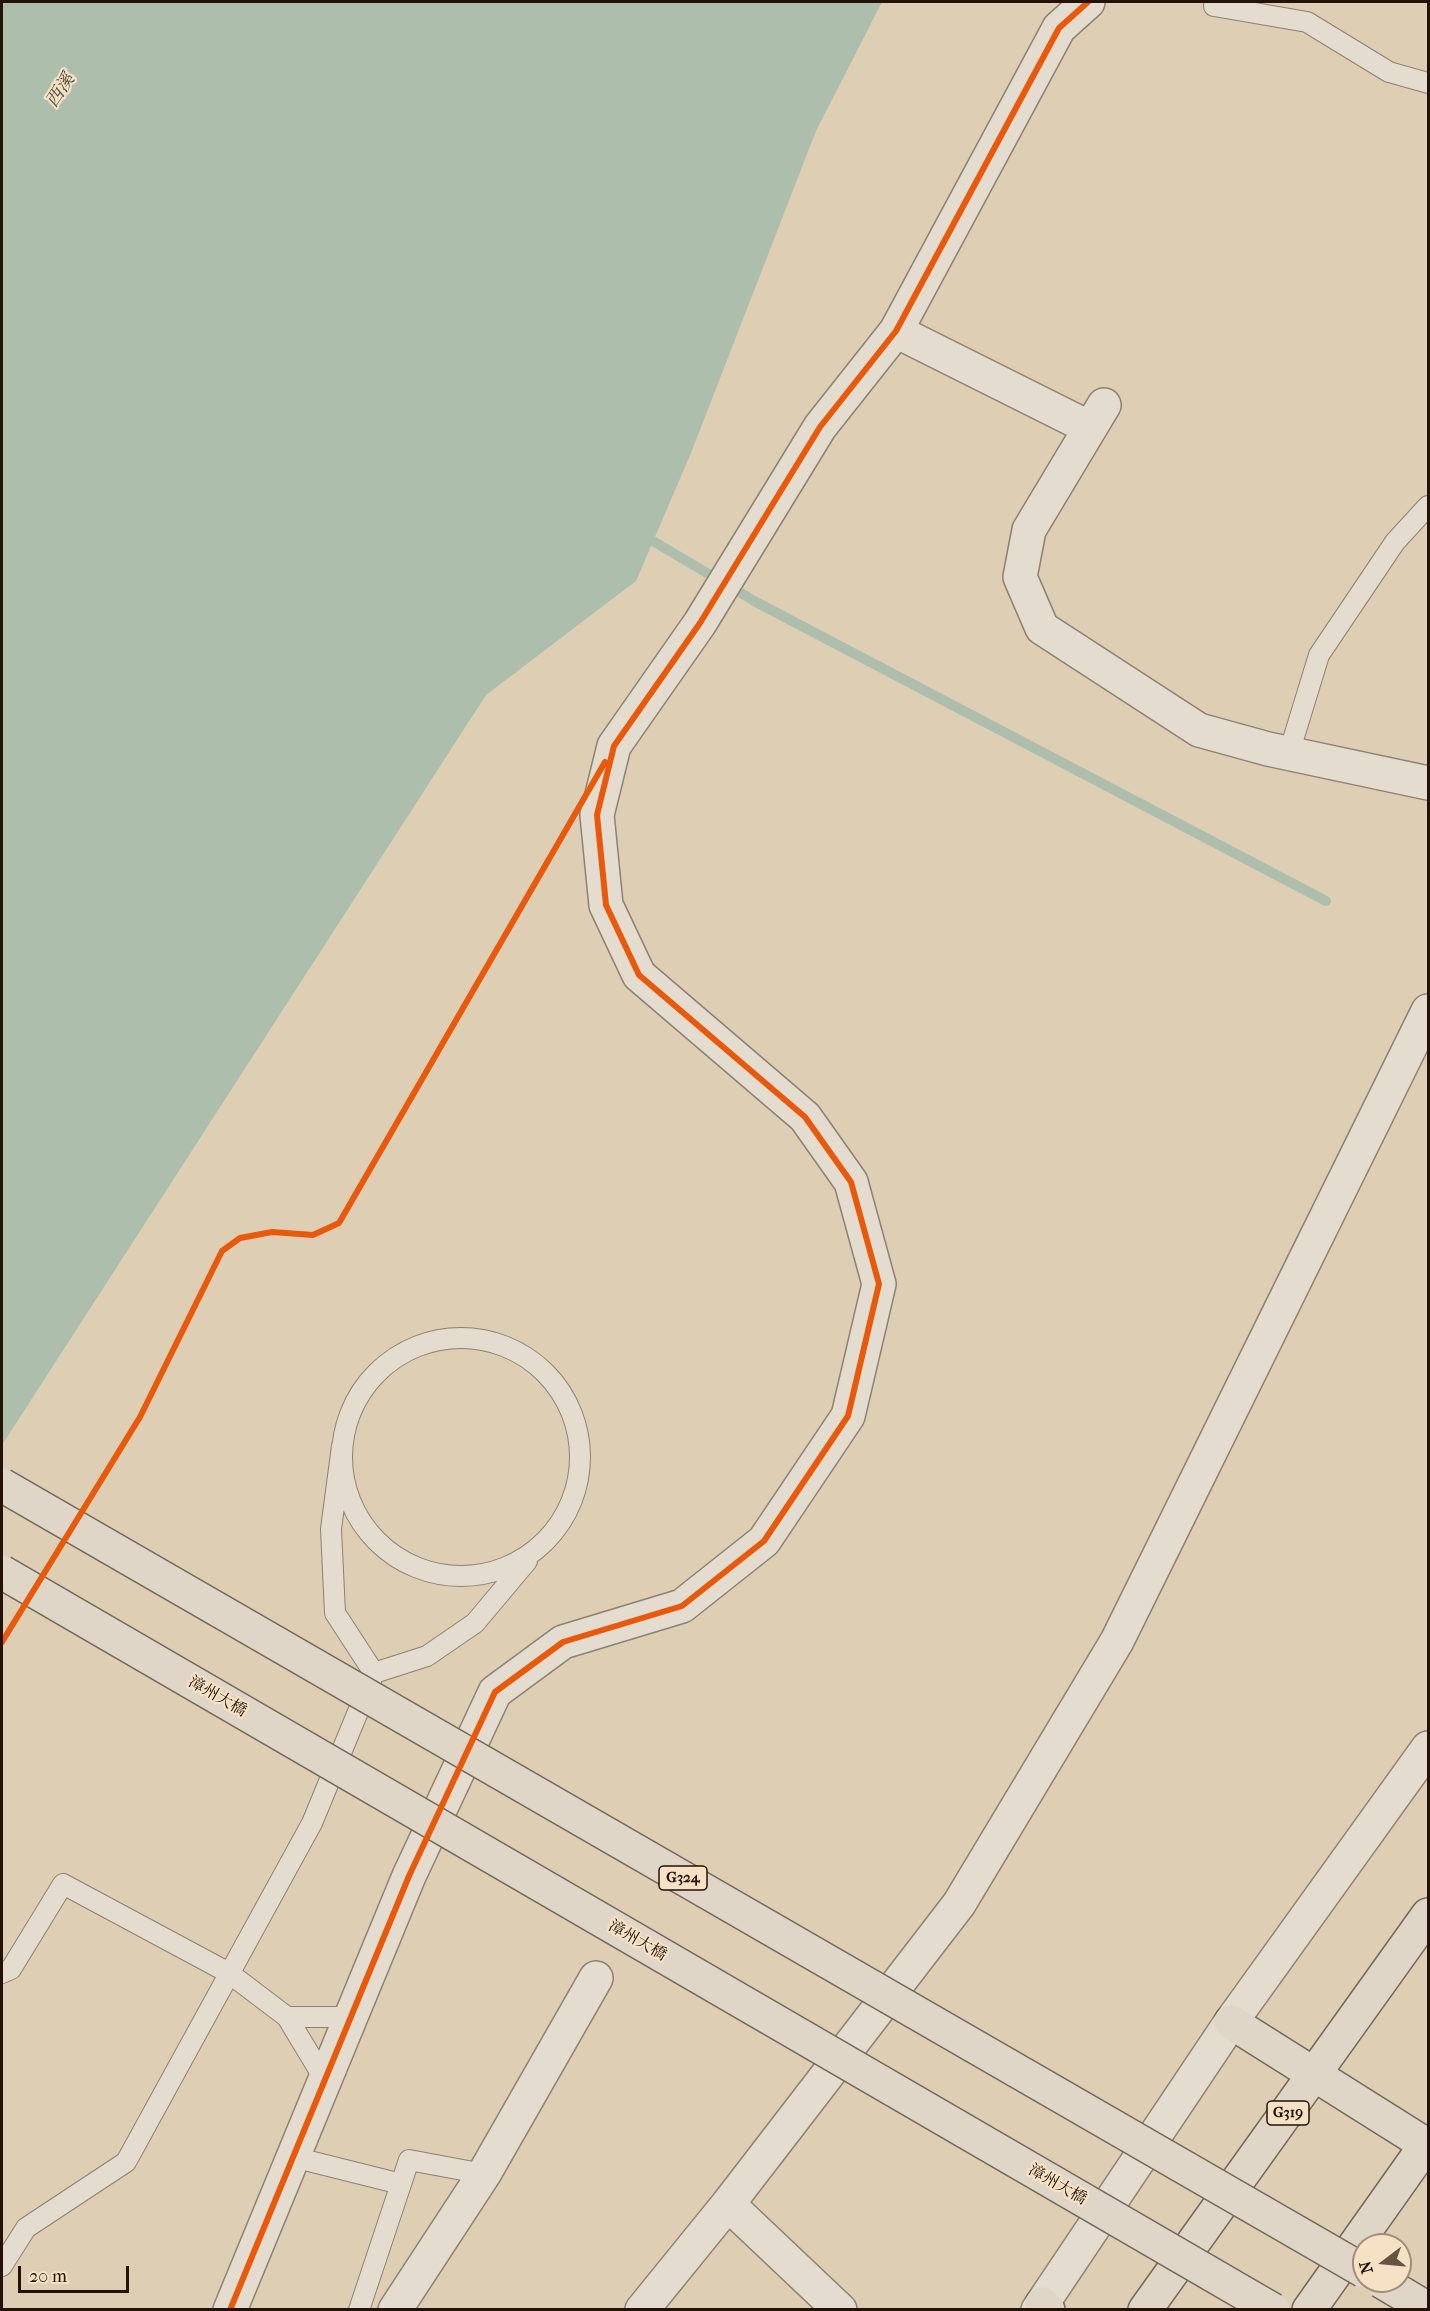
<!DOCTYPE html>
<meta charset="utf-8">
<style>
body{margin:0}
#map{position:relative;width:1430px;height:2311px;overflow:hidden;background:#deceb4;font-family:"IM FELL French Canon",serif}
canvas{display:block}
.frame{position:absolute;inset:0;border:3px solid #241108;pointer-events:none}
.north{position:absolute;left:1352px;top:2233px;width:60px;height:60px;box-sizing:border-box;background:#f5e1c3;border:2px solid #a18e78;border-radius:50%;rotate:254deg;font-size:16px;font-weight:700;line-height:24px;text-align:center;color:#241108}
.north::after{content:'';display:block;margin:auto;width:21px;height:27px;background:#655344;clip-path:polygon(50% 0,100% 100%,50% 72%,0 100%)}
.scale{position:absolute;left:18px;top:2266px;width:111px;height:27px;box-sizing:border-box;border:3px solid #241108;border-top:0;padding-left:8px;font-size:18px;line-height:21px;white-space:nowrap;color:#241108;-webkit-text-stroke:4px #f5e1c3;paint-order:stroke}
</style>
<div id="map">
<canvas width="1430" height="2311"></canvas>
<div class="frame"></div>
<div class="north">N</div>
<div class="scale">20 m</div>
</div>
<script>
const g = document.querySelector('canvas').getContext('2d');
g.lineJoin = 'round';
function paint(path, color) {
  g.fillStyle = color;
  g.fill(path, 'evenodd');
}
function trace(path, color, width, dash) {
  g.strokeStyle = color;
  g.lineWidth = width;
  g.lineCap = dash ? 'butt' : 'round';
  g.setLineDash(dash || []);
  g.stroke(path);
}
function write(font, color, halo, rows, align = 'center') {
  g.font = font + ' "IM FELL French Canon","Noto Serif SC",serif';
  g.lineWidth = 4.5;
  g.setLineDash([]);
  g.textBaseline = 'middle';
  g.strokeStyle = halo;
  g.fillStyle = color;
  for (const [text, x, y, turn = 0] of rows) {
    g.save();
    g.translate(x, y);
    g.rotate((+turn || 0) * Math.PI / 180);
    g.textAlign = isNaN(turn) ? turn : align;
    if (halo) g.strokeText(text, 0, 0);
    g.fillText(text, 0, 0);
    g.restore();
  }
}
paint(new Path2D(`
 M2,2H882L816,131L691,453L636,581L486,695L2,1445Z`), '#aebead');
trace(new Path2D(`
 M641,534L756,602L1326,901`), '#aebead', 10);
const service = new Path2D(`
 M1215,2L1214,6L1307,22L1389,72L1428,83
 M1289,753L1319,655L1395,542L1428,506
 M342 1457a119 119 0 1 1 238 0a119 119 0 1 1-238 0Z
 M374,1673L427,1656L475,1623L527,1561
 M2,1973L11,1969L63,1884L229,1973L287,2017
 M325,2080L287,2017H351
 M293,2157L401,2184
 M2,2266L26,2228L126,2162L312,1823L374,1673L335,1613L331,1529L342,1446
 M359,2310L409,2160L484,2174`);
const minor = new Path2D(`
 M896,331L1090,428
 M1104,405L1029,530L1020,577L1042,628L1199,730L1268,749L1428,783
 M728,2204L840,2310
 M230,2310L409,1876L495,1692L563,1642L682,1606L764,1541L848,1416L879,1284L851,1182L805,1117L639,975L606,905L597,815L614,746L700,623L820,427L896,331L1059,28L1088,2
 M395,2310L484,2174L596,1978
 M642,2310L728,2204L959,1904L1117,1641L1428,1011`);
const tertiary = new Path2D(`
 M1038,2310L1231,2022L1428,1748`);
const trunk = new Path2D(`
 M1231,2022L1428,2146
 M1042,2304L1048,2310
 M1145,2310L1428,1915
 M1309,2310L1428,2142`);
trace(service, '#8d8172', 22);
trace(minor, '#8d8172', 36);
trace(tertiary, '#8d8172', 36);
trace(trunk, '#73685a', 36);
trace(service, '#e4dcce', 20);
trace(minor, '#e4dcce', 33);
trace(tertiary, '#e4dcce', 33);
trace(trunk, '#dfd6c7', 33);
const trunkBridge = new Path2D(`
 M2,1485L1364,2271
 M2,1572L1273,2310
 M1381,2281L1428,2309`);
trace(trunkBridge, '#73685a', 36, []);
trace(trunkBridge, '#dfd6c7', 33);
trace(new Path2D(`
 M2,1642L140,1417L222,1251L240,1238L272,1232L313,1235L339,1223L605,762
 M230,2310L409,1876L495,1692L563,1642L682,1606L764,1541L848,1416L879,1284L851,1182L805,1117L639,975L606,905L597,815L614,746L700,623L820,427L896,331L1059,28L1088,2`), '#e8590c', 6);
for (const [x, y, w] of [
 [683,1878,48],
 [1288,2113,42]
]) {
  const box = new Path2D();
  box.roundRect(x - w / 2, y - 12, w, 24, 4.5);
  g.fillStyle = '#f5e1c3';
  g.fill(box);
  trace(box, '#241108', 1.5);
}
write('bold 15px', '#241108', null, [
 ["G324",683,1878],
 ["G319",1288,2113]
]);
write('16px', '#241108', '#f5e1c3', [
 ["漳州大橋",217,1697,30],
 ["漳州大橋",637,1941,30],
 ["漳州大橋",1057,2185,30]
]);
write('italic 18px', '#4d4b41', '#f5e1c3', [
 ["西溪",61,91,-56]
]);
</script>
